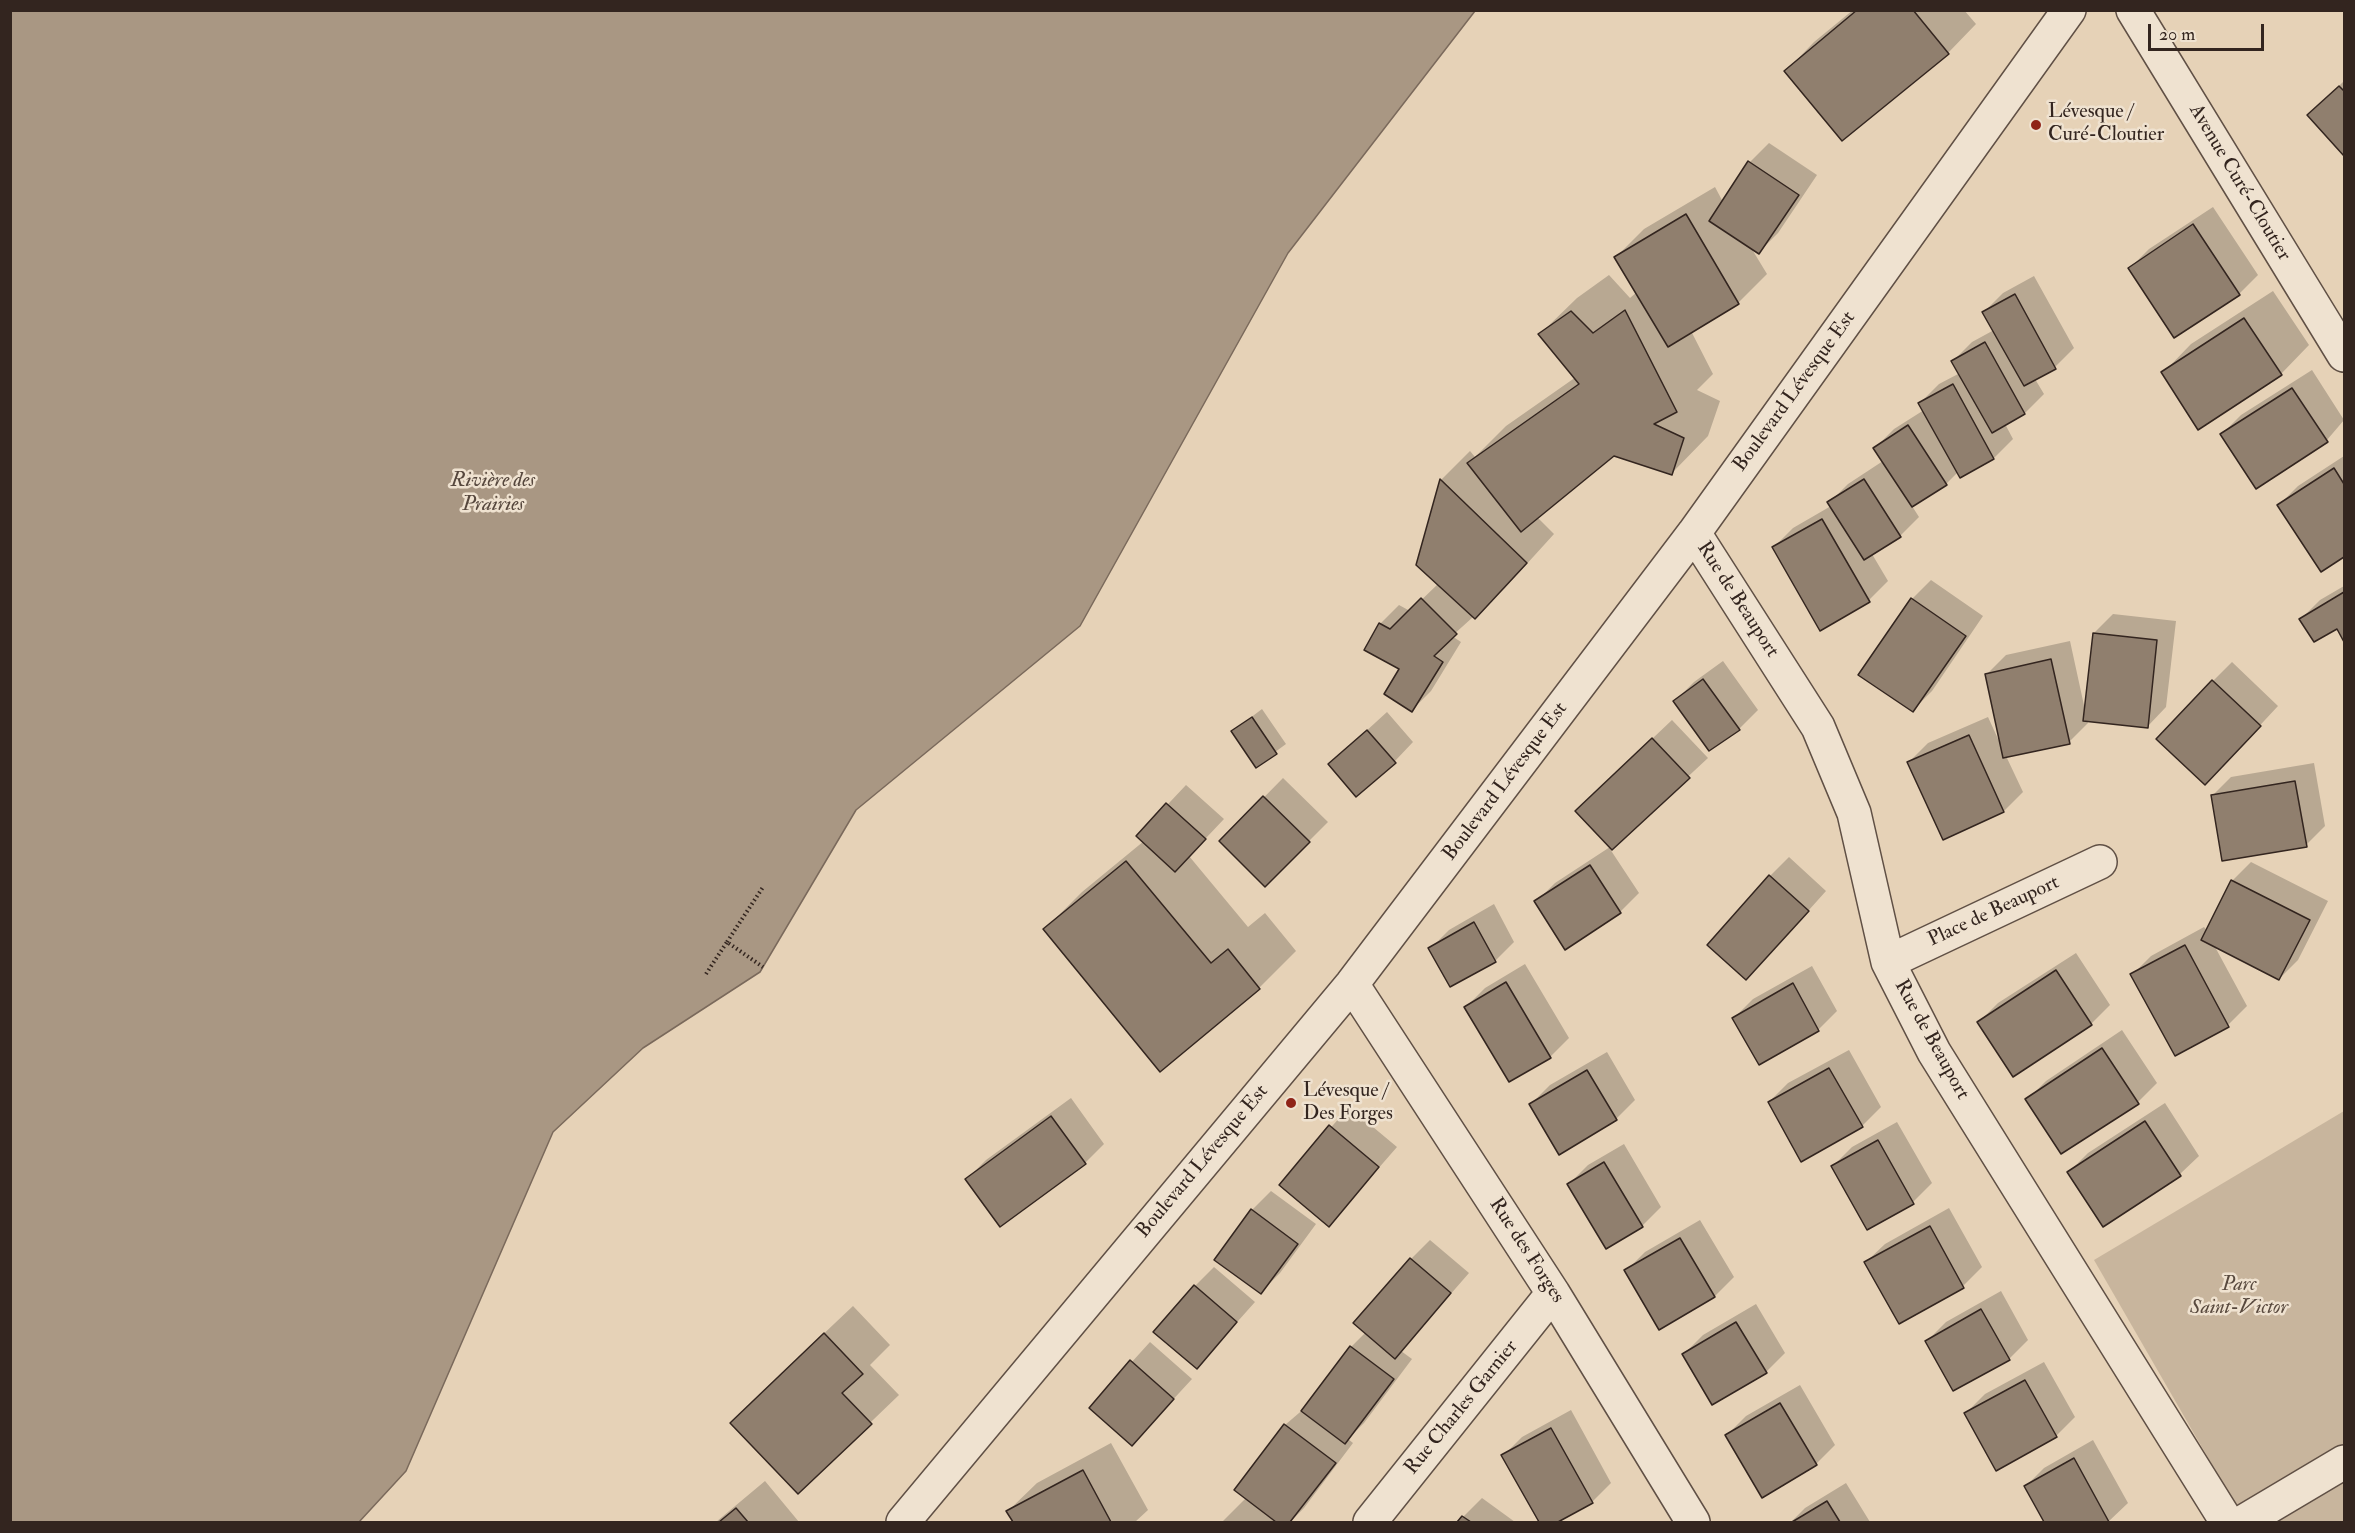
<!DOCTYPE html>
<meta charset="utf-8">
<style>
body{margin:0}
#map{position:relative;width:2355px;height:1533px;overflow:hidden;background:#e6d2b7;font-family:"IM FELL Double Pica",serif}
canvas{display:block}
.frame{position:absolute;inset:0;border:12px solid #33251f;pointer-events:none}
.scale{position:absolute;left:2148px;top:24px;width:116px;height:27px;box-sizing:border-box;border:3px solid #33251f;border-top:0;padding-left:8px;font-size:18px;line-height:21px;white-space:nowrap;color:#33251f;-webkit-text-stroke:4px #efe2d0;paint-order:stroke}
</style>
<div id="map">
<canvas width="2355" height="1533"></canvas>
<div class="frame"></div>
<div class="scale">20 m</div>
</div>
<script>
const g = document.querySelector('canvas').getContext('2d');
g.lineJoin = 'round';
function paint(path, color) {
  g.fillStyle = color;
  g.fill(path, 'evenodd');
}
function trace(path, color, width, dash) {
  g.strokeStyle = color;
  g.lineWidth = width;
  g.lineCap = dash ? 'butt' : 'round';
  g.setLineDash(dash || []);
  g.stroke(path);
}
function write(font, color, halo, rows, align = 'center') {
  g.font = font + ' "IM FELL Double Pica",serif';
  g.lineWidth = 5;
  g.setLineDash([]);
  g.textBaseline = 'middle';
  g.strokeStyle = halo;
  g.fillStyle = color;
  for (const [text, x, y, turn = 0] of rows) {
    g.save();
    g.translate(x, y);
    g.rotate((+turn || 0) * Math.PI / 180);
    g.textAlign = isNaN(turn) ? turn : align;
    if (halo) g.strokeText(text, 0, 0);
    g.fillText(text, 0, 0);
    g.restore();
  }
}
paint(new Path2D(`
 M2344,1111V1522H2245L2094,1260Z`), '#c8b59d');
const water = new Path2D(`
 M10,11H1475L1288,253L1080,626L856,810L760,972L643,1048L553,1132L406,1471L359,1522H11Z`);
paint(water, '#a99783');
trace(water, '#7a695b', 1.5);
paint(new Path2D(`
 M1853,10H1964L1976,24L1948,53L1786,71L1814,42Z
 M2344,81V154L2309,115Z
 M1769,143L1817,175L1778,233L1759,252L1750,246L1767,274L1738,303L1691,331L1713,374L1697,390L1720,401L1708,436L1672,473L1613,454L1537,517L1554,534L1504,589L1452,636L1461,642L1431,691L1412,710L1401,669L1380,624L1399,605L1410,611L1439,583L1418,564L1442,479L1470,451L1475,457L1506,426L1576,377L1540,334L1577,298L1609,275L1630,298L1637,292L1616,257L1644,229L1715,187L1723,202L1750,162Z
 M2213,207L2258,275L2239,294L2130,268L2149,249Z
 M2034,276L2074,348L2055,367L2035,379L2044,394L2025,413L2005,424L2013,439L1994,458L1961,476L1958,472L1946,484L1912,506L1919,517L1900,536L1872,554L1888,581L1869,600L1774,547L1793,528L1831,506L1829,503L1848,484L1883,461L1875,448L1894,429L1924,410L1920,403L1939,384L1960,373L1953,361L1972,342L1994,330L1984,312L2003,293Z
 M2273,291L2309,345L2281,374L2163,373L2191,344Z
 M2312,370L2344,420L2327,440L2222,434L2241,415Z
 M2344,456V556L2322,570L2279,505L2298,486Z
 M1931,580L1983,616L1932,691L1913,710L1912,599Z
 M2344,586V639L2337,627L2301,619L2320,600Z
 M2113,614L2176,621L2166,707L2147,727L2087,720L2088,723L2069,742L2006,756L2023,792L2004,811L1909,762L1928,743L1988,717L1999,741L1987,674L2006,655L2070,641L2085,710L2094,633Z
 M1723,661L1758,710L1739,729L1675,701L1694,682Z
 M2232,662L2278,706L2224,764L2213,681Z
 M1262,709L1286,744L1256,766L1233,731Z
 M1387,712L1413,742L1395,761L1330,764Z
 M1672,720L1708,758L1610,849L1639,893L1620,912L1566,948L1536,902L1555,883L1610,847L1596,792Z
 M2314,763L2325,826L2306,845L2212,796L2231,777Z
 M1283,778L1328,822L1265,885L1221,841Z
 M1186,785L1224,819L1189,856L1248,927L1265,913L1296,951L1259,988L1161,1069L1045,929L1082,892L1144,841L1138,836Z
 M1789,857L1826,891L1765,959L1770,876Z
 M2251,862L2328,901L2298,960L2279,979L2214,945L2247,1006L2228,1025L2176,1054L2132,975L2151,956L2204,927L2207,931L2232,881Z
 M1494,904L1514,942L1495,961L1450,985L1430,949L1449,930Z
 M2076,953L2110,1005L2091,1024L2014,1075L1979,1022L1998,1003Z
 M1525,964L1569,1038L1550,1057L1466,1007L1485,988Z
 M1812,966L1837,1011L1818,1030L1734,1018L1753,999Z
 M2122,1030L2157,1083L2138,1102L2027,1100L2046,1081Z
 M1849,1050L1881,1107L1862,1126L1769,1102L1788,1083Z
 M1607,1052L1635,1100L1616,1119L1531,1104L1550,1085Z
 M1071,1098L1104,1144L1085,1163L967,1179L986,1160Z
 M2165,1103L2199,1156L2180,1174L2104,1225L2069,1172L2088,1153Z
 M1349,1107L1397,1147L1329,1225L1281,1184Z
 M1897,1122L1932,1183L1913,1202L1833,1166L1852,1147Z
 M1624,1144L1661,1207L1642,1226L1569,1184L1588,1165Z
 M1271,1191L1316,1224L1280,1273L1261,1292L1252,1210Z
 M1949,1208L1982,1267L1963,1286L1866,1262L1885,1244Z
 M1700,1220L1734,1277L1715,1296L1660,1328L1626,1271L1645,1252Z
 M1430,1240L1469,1273L1401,1351L1412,1359L1364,1423L1348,1439L1353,1443L1304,1508L1290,1522H1222L1246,1498L1285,1425L1306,1407L1351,1347L1366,1332L1411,1259Z
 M1214,1267L1255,1302L1197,1367L1195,1286Z
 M2001,1291L2028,1340L2009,1359L1927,1341L1946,1322Z
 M1756,1304L1785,1353L1766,1372L1684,1354L1703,1335Z
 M853,1306L890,1345L870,1365L899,1395L798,1492L760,1394Z
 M1150,1342L1192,1379L1132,1444L1091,1407Z
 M2044,1362L2075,1417L2056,1436L1966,1413L1985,1394Z
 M1800,1385L1835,1445L1816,1464L1727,1435L1746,1416Z
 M1571,1410L1611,1483L1592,1502L1555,1522H1541L1503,1456L1522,1437Z
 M2093,1440L2128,1503L2108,1522H2046L2025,1487L2044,1468Z
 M1111,1443L1148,1510L1135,1522H1014L1008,1511L1037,1483Z
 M765,1481L799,1522H716Z
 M1846,1483L1870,1522H1791L1805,1508Z
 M1482,1498L1515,1522H1458Z`), '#0003');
const building = new Path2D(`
 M1857,10H1913L1949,54L1842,141L1784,71Z
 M2339,86L2344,91V156L2307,115Z
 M1748,161L1799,195L1759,254L1709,221Z
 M1686,214L1739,304L1668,347L1614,257Z
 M2193,224L2240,295L2174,338L2128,268Z
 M2015,294L2056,369L2024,386L1982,312Z
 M1625,310L1677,412L1654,424L1684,438L1672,475L1614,456L1521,532L1467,463L1579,384L1538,334L1571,311L1593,333Z
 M2244,318L2282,375L2198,430L2161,372Z
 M1985,342L2025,414L1992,433L1951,361Z
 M1953,384L1994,459L1960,478L1918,403Z
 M2292,388L2328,442L2256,489L2220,434Z
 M1908,425L1947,485L1912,507L1873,448Z
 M2334,468L2344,484V557L2321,572L2277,505Z
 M1440,479L1527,563L1475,619L1416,565Z
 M1864,479L1901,537L1864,560L1827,502Z
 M1822,519L1870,602L1820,631L1772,547Z
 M2344,592V642L2337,629L2314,642L2299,619Z
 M1421,598L1457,634L1434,656L1443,662L1412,712L1384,694L1399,669L1364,650L1379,623L1390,629Z
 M1911,598L1966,636L1913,712L1858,675Z
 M2093,633L2157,640L2148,728L2083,721Z
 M2051,659L2070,744L2003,758L1985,674Z
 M1703,679L1740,730L1709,751L1673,701Z
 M2212,680L2261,726L2205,785L2156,739Z
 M1252,717L1277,754L1256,768L1231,731Z
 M1367,730L1396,763L1356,797L1328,764Z
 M1969,735L2004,812L1943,840L1907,762Z
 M1652,738L1690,778L1612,850L1575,811Z
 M2295,781L2307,847L2222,861L2211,795Z
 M1263,796L1310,842L1265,887L1219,841Z
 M1166,803L1206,839L1175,872L1136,836Z
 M1126,861L1211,963L1228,949L1260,989L1160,1072L1043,929Z
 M1590,865L1621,913L1565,950L1534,901Z
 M1769,875L1809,911L1746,980L1707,945Z
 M2231,880L2310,920L2279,980L2201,940Z
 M1474,922L1496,962L1450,987L1428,948Z
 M2185,945L2229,1027L2175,1056L2130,974Z
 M2056,970L2092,1025L2013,1077L1977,1022Z
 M1506,982L1551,1058L1509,1082L1464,1007Z
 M1793,983L1819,1031L1759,1065L1732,1018Z
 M2102,1048L2139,1104L2061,1154L2025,1099Z
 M1829,1068L1863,1127L1801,1162L1768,1102Z
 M1587,1070L1617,1120L1559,1155L1529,1104Z
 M1051,1116L1086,1164L1000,1227L965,1179Z
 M2145,1121L2181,1176L2103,1227L2067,1172Z
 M1329,1125L1379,1167L1329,1227L1279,1185Z
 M1878,1140L1914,1204L1867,1230L1831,1166Z
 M1604,1162L1643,1227L1606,1249L1567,1184Z
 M1251,1209L1298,1244L1261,1294L1214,1260Z
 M1930,1226L1964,1288L1899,1324L1864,1262Z
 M1680,1238L1715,1297L1659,1330L1624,1270Z
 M1410,1258L1451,1293L1395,1359L1353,1323Z
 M1194,1285L1237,1322L1197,1369L1153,1332Z
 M1981,1309L2010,1360L1953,1391L1925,1341Z
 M1736,1322L1767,1373L1712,1405L1682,1354Z
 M824,1333L863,1374L842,1393L872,1424L798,1494L730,1423Z
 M1350,1346L1394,1379L1345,1444L1301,1411Z
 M1130,1360L1174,1399L1132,1446L1089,1408Z
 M2025,1380L2057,1437L1996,1471L1964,1413Z
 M1780,1403L1817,1465L1762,1498L1725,1435Z
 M1284,1424L1336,1463L1290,1522H1276L1234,1490Z
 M1551,1428L1593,1503L1558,1522H1539L1501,1455Z
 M2074,1458L2109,1522H2044L2024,1486Z
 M1083,1470L1111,1522H1013L1006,1511Z
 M1827,1501L1840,1522H1792Z
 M736,1508L748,1522H719Z
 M1462,1516L1471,1522H1457Z`);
paint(building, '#907f6e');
trace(building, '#33251f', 1.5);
const minor = new Path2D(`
 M2133,10L2344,355
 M1694,533L1818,727L1854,813L1888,962L1934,1052L2227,1522
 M1888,962L2100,862
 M1352,984L1553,1293L1693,1522
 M903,1522L1352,984L1694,533L2069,10
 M1370,1522L1553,1293
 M2243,1522L2344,1462`);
trace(minor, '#605045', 36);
trace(new Path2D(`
 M727,942L763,887
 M706,974L727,942L763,967`), '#33251f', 4, [1.5, 3]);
trace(minor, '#efe2d0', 33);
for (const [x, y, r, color] of [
 [2036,125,6,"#8f2418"],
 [1291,1103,6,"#8f2418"]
]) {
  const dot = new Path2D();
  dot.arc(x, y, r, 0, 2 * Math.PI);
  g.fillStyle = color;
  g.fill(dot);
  trace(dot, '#efe2d0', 2);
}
write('20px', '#33251f', '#efe2d0', [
 ["Lévesque /",2048,113],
 ["Curé-Cloutier",2048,136],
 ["Lévesque /",1303,1092],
 ["Des Forges",1303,1115]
], 'left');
write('20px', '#33251f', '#efe2d0', [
 ["Avenue Curé-Cloutier",2239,183,59],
 ["Boulevard Lévesque Est",1795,392,-54],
 ["Rue de Beauport",1737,600,57],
 ["Boulevard Lévesque Est",1506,782,-53],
 ["Place de Beauport",1994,912,-25],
 ["Rue de Beauport",1931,1040,61],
 ["Boulevard Lévesque Est",1203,1162,-50],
 ["Rue des Forges",1526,1251,57],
 ["Rue Charles Garnier",1462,1408,-51]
]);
write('italic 20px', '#58493e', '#efe2d0', [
 ["Parc",2239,1286],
 ["Saint-Victor",2239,1309]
]);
write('italic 21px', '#56473d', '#efe2d0', [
 ["Rivière des",493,481],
 ["Prairies",493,505]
]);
</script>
